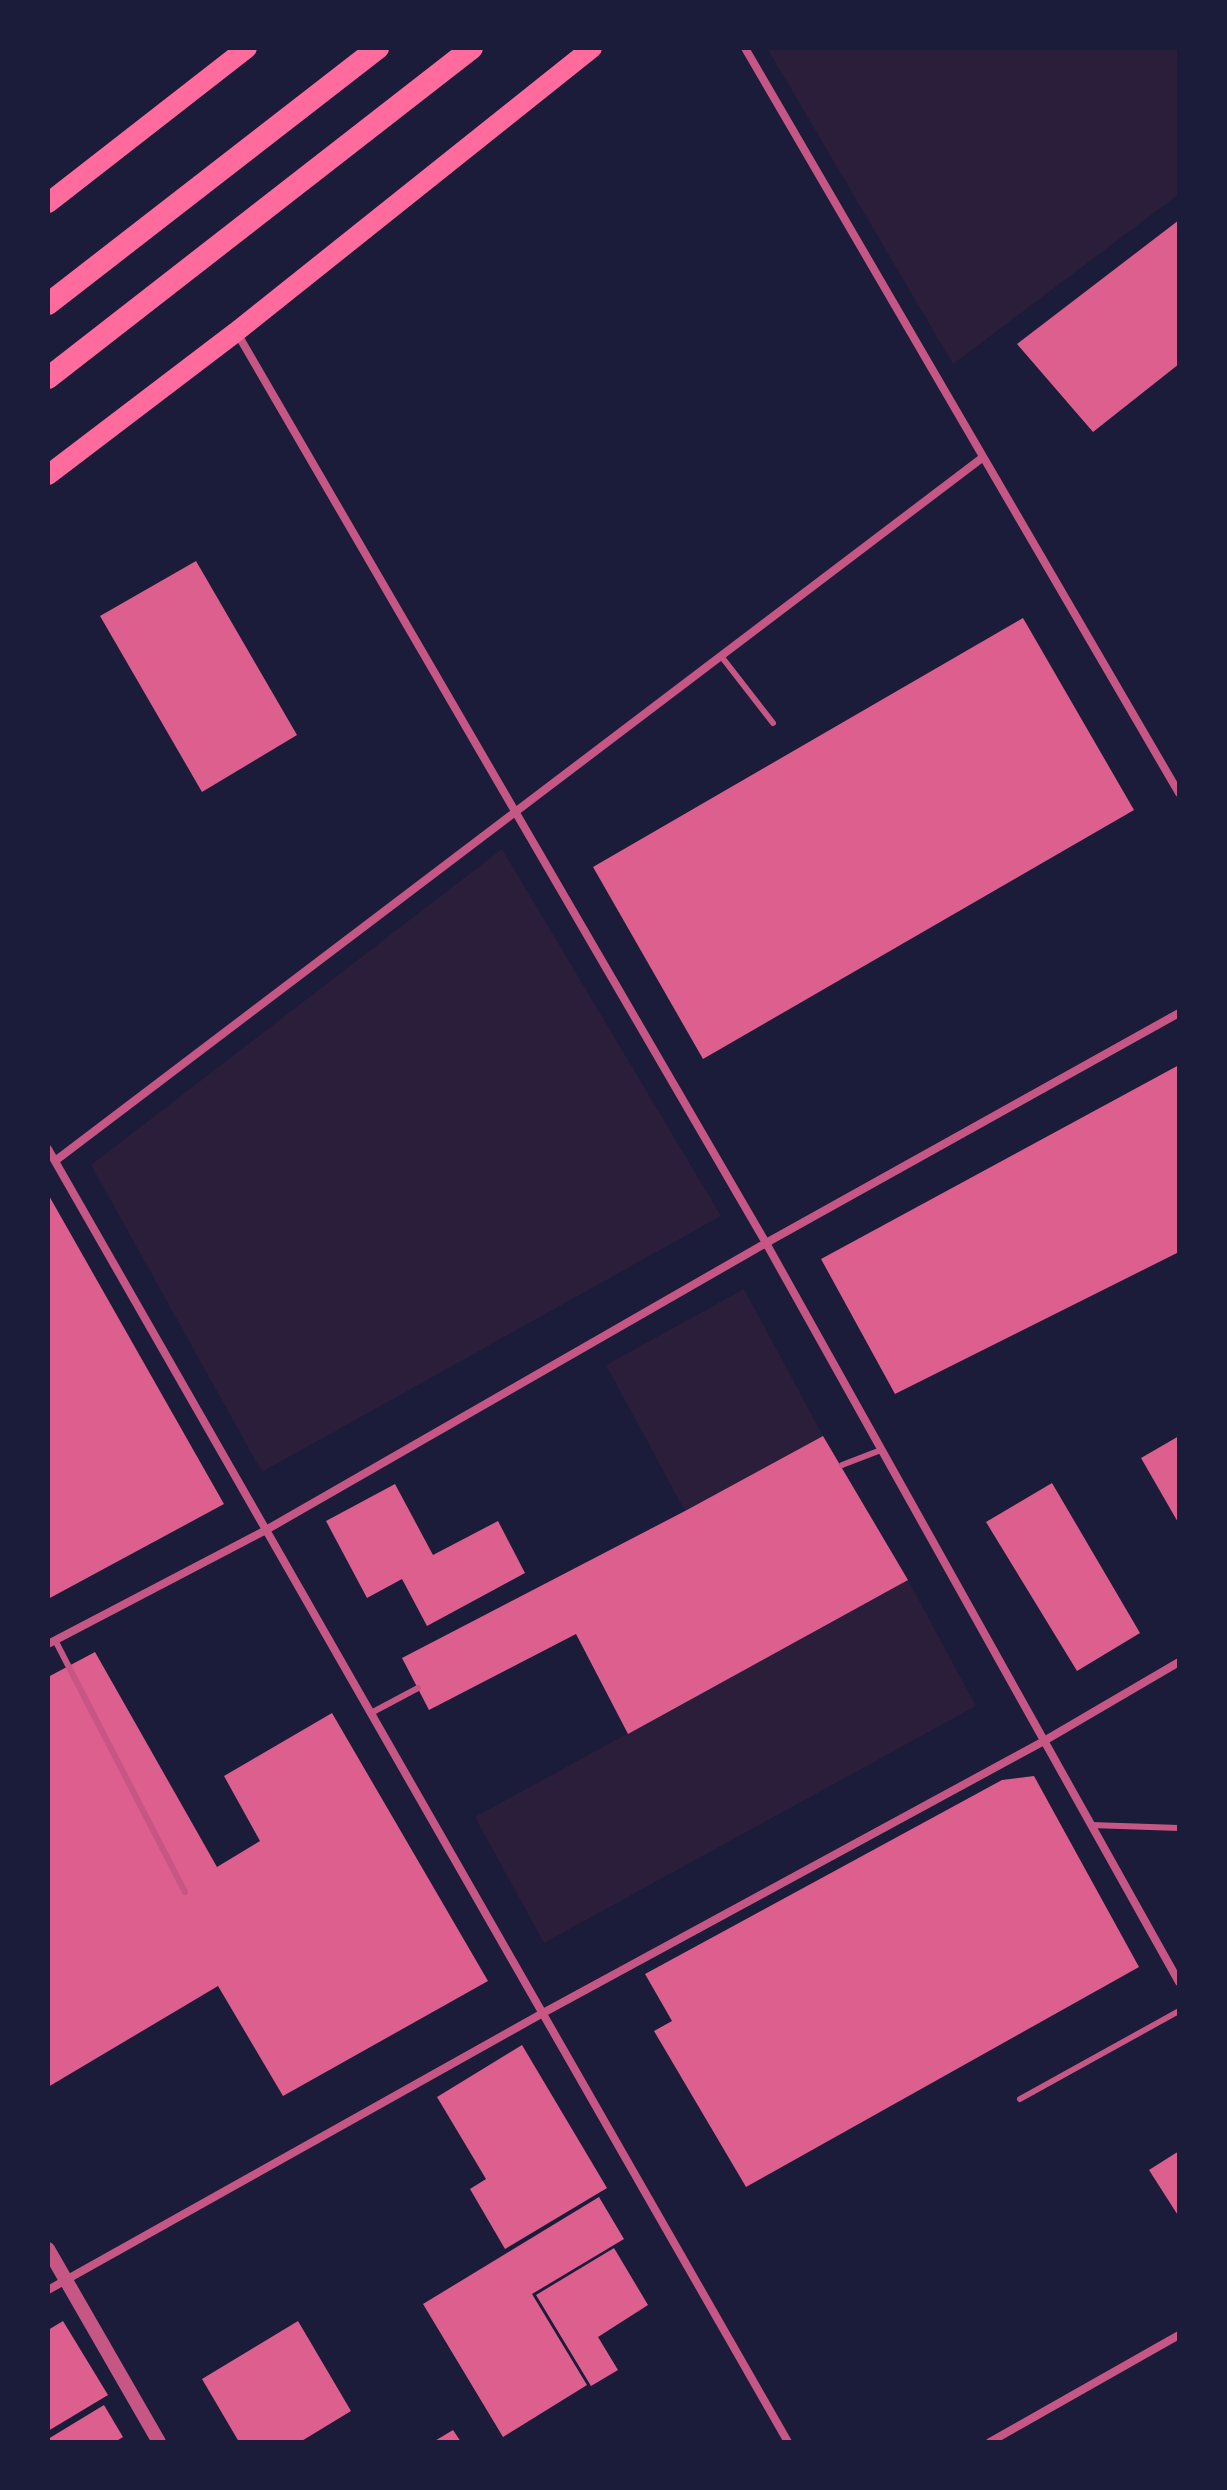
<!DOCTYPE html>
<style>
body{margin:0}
#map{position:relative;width:1227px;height:2490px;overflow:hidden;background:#1b1b3a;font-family:Georgia,serif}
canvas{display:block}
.frame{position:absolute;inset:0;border:50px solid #1b1b3a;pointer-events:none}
</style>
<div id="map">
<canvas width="1227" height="2490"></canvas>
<div class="frame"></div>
</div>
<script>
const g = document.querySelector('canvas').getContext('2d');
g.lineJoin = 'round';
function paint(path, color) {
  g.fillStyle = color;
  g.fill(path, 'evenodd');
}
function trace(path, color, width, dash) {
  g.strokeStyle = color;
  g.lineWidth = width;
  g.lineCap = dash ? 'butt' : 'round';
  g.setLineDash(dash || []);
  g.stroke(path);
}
paint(new Path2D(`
 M767,48H1179V194L953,364Z
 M502,849L721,1216L262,1472L91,1165Z
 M744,1289L823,1436L685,1511L606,1365Z
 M908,1580L976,1706L544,1943L475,1817Z`), '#2a1e3b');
paint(new Path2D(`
 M1179,220V364L1093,432L1017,344Z
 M196,561L297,735L202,792L100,616Z
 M1023,618L1134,810L703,1059L593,867Z
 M1179,1065V1252L895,1394L821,1259Z
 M48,1194L224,1504L48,1599Z
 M823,1436L908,1580L628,1734L576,1634L429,1710L402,1658L685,1511Z
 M1179,1436V1524L1141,1458Z
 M1052,1483L1140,1633L1077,1671L986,1522Z
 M395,1484L433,1555L498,1521L525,1573L427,1626L402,1579L367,1598L326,1521Z
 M95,1652L217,1867L260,1841L224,1776L332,1713L488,1981L283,2096L218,1986L48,2087V1677Z
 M1034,1776L1139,1967L746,2187L654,2031L672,2021L645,1974L1002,1780Z
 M522,2045L607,2188L505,2249L470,2189L486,2179L437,2097Z
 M1179,2151V2217L1149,2170Z
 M599,2197L624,2239L532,2294L587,2385L503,2437L423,2304Z
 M614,2248L648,2305L598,2337L618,2370L591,2386L536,2295Z
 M63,2321L108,2395L48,2431V2330Z
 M298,2321L351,2411L300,2442H239L202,2379Z
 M104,2405L123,2437L115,2442H48V2439Z
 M453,2430L461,2442H433Z`), '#dd5f8e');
trace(new Path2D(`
 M721,656L773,723
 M842,1465L881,1450
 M55,1640L185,1892
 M371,1713L418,1688
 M1091,1825L1179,1828
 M1020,2099L1179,2011`), '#c65784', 6);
trace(new Path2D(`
 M745,48L1179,793
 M237,333L766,1243L1179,1982
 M48,1149L788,2442
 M55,1161L982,458
 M48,1644L266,1530L766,1243L1179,1013
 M48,2290L543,2013L1044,1741L1179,1662
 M990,2442L1179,2335`), '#c65784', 8);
trace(new Path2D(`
 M48,2249L159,2442`), '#c65784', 14);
trace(new Path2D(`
 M48,203L247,48
 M48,475L236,332L592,48`), '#ff6b9d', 20);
trace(new Path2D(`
 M48,304L378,48
 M48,378L472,48`), '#ff6b9d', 22);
</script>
